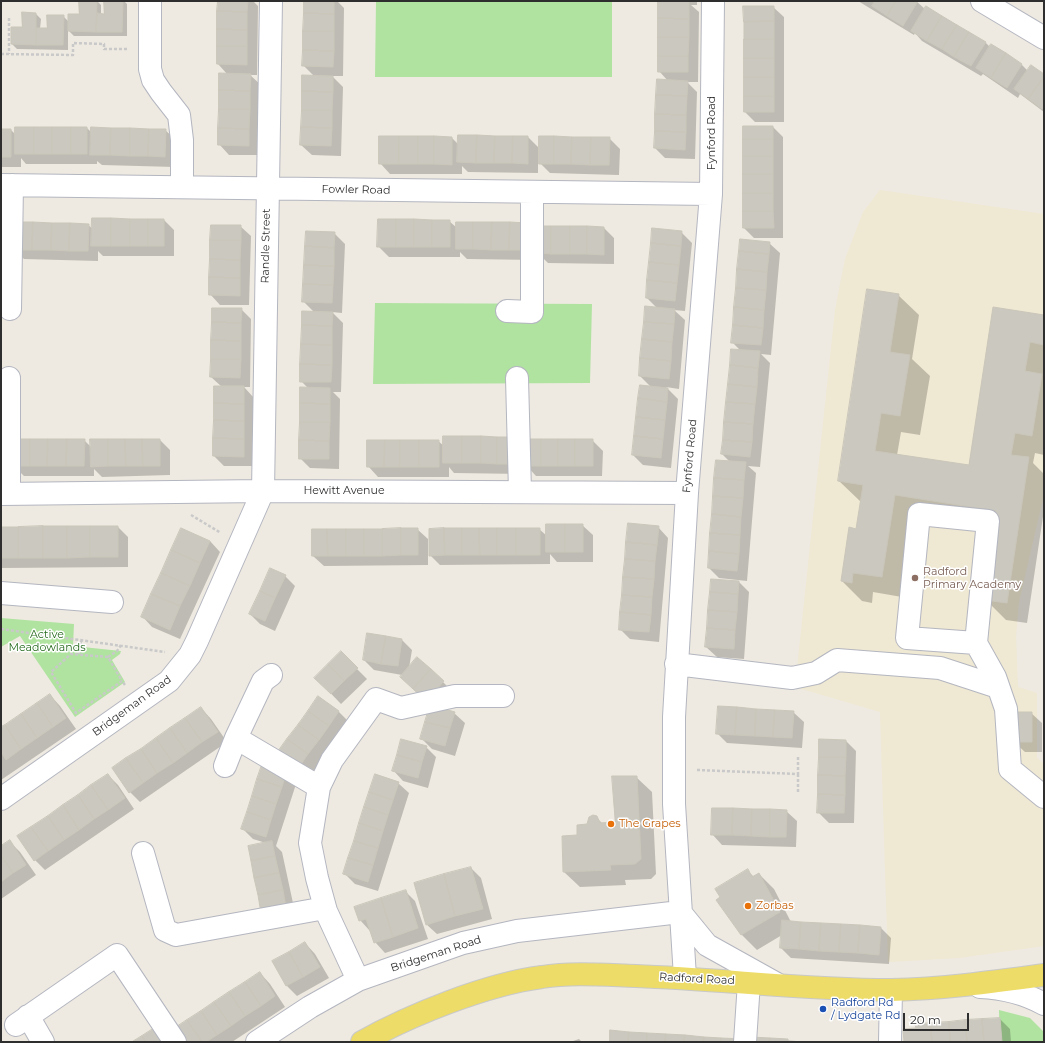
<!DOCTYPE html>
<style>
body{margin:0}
#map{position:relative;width:1045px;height:1043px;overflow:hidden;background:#eeeae1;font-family:Montserrat,sans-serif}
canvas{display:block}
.frame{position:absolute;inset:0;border:2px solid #2e2e2e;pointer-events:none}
.scale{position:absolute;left:903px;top:1013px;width:66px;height:18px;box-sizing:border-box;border:2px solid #2e2e2e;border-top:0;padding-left:5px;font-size:12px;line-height:14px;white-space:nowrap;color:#2e2e2e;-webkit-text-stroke:3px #fff;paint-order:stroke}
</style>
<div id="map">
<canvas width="1045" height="1043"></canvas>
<div class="frame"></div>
<div class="scale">20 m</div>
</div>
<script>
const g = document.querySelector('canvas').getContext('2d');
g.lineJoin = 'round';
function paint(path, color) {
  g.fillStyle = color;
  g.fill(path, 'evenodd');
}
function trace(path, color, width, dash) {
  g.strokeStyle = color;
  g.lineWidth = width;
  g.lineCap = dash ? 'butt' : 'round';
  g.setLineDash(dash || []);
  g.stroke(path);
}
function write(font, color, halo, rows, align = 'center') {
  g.font = font + ' Montserrat,sans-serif';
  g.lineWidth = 3;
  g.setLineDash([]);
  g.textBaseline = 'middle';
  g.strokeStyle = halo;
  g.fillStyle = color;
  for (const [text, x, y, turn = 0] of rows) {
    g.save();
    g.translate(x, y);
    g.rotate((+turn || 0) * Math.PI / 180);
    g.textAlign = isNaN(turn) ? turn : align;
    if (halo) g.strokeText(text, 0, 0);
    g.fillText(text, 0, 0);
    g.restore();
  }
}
paint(new Path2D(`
 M880,190L1044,214V495L1019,602L1016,636L1018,687L1037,693V758L1044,764V946L959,958L888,962L880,712L795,687L835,310L845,259L863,212Z`), '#efe8d2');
paint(new Path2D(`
 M376,1H612V77H375Z
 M375,303L592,304L590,383L373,384Z
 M1,618L74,624L73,646L121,651L120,654L112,660L125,682L75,717L20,636L1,647Z
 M999,1010L1030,1018L1044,1032V1042H1000Z`), '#b0e3a0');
paint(new Path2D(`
 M80,1H97L101,5V15H105V1H124L127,4V36H74L68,30V50L17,49L12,44V28H23L36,14L41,19L40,29H48L63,16L69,22L80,15Z
 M219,1H253L258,6L257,75H250L261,85L259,155H229L219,144L228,75L218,64Z
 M305,1H344L338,2L344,8L343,76H332L343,87L341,156L312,155L301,145L315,77L303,65Z
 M664,1H697V5H691L699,12L698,82H687L697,92L695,159L665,158L655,148L668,81L659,71Z
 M858,1H916L925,9L985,42L990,47L991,45L1022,65L1028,71L1044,75V112L1020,94L1018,98L983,74L981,76L922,41L915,33L914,35Z
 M773,7L784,17V122H755L745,112Z
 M773,127L783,137V238H754L744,228Z
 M87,128L92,133L165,130L176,140L175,167L102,165L97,161V164H26L21,158V167H1V130H11L16,135Z
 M528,137L538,147V173L468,172L462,166V174H390L380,163L452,138L458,144Z
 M609,138L620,149L619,175L550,173L540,163Z
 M164,220L174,230V256H103L98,251V261L24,259L15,250L14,230L88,225L93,229Z
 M449,221L457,228L538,235L604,228L614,238V264L548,263L536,251V260L467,259L460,252V257H389L378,246Z
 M240,226L251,236L249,305H220L210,294Z
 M681,232L692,243L685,311L674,310L685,320L679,389L666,387L678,399L671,468L643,465L633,455L651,387L640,376L657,308L647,298Z
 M334,233L345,244L342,313L332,312L343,323L341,392H333L340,399L339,469L310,468L300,458L308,388L301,381L314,312L303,301Z
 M769,243L780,253L771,355L761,354L770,363L760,467L748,466L756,473L747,581L719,578L709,568L730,462L722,454L741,351L732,342Z
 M898,295L919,315L912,359L930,376L920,435L901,432L897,455L969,466L994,308L1044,316V455L1035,453L1033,463L1044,474V510L1027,623L1006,620L986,600L995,528L915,515L902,597L873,592L872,603L862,601L842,581L857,530L861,502L839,481Z
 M241,309L251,319L250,387H244L254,398V466H224L214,456L222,387L211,377Z
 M1,439L84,440L91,447L160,440L170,450V475L102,477L94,469V476H24L14,466Z
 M592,440L603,451L602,476H536L526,465L523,474L454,473L449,467V477H378L368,466L438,441L444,446Z
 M582,525L593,535V562H557L550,554V564L440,565L430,555L539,529L547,536Z
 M118,527L128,537V567L1,568V528Z
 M658,527L668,538L659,642L630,639L620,629Z
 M417,529L428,539V565L324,566L313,556Z
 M210,541L220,552L180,639L152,627L142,616Z
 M285,576L295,586L275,631L260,624L250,614Z
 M739,582L749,592L744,659L717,657L706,647Z
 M368,634L402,640L412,650L409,668L443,682L453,692L439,708L454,713L465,723L455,756L432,749L422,739L431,705L402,675L374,670L364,660Z
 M341,653L367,679L341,704L316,678Z
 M50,695L60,706L76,729L1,780V729Z
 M318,697L339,712L349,722L309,778L289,763Z
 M201,708L211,719L227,742L140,802L130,792Z
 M793,712L804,722L802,748L727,743L717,733Z
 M1031,713L1042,723V752H1025L1014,742Z
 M846,741L856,751L854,823H829L818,812Z
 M426,747L436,757L428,788L403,781L393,770Z
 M264,763L297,781L276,846L282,852L296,917L273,922L266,843L253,839L242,828Z
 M108,775L118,785L134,809L45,870L35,860Z
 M636,777L652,792L656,874L651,879L625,880L626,885L580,887L564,872L578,836L596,817L603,824L616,823Z
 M398,783L409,793L378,891L355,884L345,874Z
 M786,811L797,821L796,847L722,845L712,834Z
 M10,842L20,852L36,875L1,899V848Z
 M471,868L481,878L492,919L437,934L426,924Z
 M748,871L754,877L759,874L774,889L791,922L881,928L891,938L889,964L791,958L781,948L782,935L757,950L742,935L717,900Z
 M405,891L415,901L428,939L385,953L375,942L370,931L360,920Z
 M305,943L315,954L329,978L297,996L287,986L273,962Z
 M260,973L270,984L285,1007L232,1042H185Z
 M1000,1019L1010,1029L1011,1042H905Z
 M752,1038L811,1042H752Z
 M579,1039L582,1042H570Z`), '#0003');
const building = new Path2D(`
 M79,1H97L96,32L68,31V14H79Z
 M104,1H123L122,32H96L97,13L104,14Z
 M218,1H248L247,12L217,11Z
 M304,1H334V14L304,13Z
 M658,1H689V19L658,18Z
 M875,1H896L887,16L872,6Z
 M896,1H918L903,26L887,16Z
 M743,6H774V21L744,22Z
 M926,6L942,16L927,41L911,31Z
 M217,11L247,12V30L217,29Z
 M22,12L36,13V45L11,44V27H22Z
 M304,13L334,14V31H303Z
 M47,15H64L63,45H36V28H47Z
 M942,16L957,25L942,49L927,41Z
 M658,18L689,19V37H658Z
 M774,21V39H744V22Z
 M957,25L969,32L954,57L942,49Z
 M217,29L247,30V46H217Z
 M303,31H334V51L303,50Z
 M969,32L986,42L971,66L954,57Z
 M658,37H689L688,56H658Z
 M744,39H774V58H744Z
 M991,44L1006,53L991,78L976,68Z
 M217,46H247V65L217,64Z
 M303,50L334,51L333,67L302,66Z
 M1006,53L1022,64L1007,88L991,78Z
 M658,56H688V72H658Z
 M744,58H774V77H744Z
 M1031,65L1044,74V77L1028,99L1014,89Z
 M219,73L251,74L250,91L219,90Z
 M302,75L333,76V92L302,91Z
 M744,77H774V96H744Z
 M1044,77V106L1042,109L1028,99Z
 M657,79L688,81L687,96L656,95Z
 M219,90L250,91V109H219Z
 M302,91L333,92L332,110H302Z
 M656,95L687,96L686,115L655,114Z
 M744,96H774V112H744Z
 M219,109H250L249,129L218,128Z
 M302,110H332V128L301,127Z
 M655,114L686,115V132L655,131Z
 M743,126H773V139H743Z
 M15,127H34V154H15Z
 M34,127H52V154H34Z
 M52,127H71V154H52Z
 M71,127H87V154H71Z
 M91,127L111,128L110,155H90Z
 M301,127L332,128L331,146L300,145Z
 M111,128H130V156L110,155Z
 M130,128L149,129L148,156H130Z
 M218,128L249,129V146L218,145Z
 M1,129H11V157H1Z
 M149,129H166L165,157L148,156Z
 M655,131L686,132L685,150L654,148Z
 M458,135H477L476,163L457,162Z
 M477,135L495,136L494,163H476Z
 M379,136H399V164H379Z
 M399,136H418V164H399Z
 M418,136H434V164H418Z
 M434,136L452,137V165L434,164Z
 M495,136H513L512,163H494Z
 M513,136H528V164L512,163Z
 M539,136H554V164H539Z
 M554,136L572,137L571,164H554Z
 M572,137H591L590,165L571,164Z
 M591,137H610L609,165H590Z
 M743,139H773V156H743Z
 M743,156H773V174H743Z
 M743,174H773V193H743Z
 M743,193H773V211H743Z
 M743,211H773L774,228H743Z
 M92,218H111V246H91Z
 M111,218L130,219V246H111Z
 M130,219H148V246H130Z
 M148,219H164V246H148Z
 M378,219H396V247H377Z
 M396,219H414V247H396Z
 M414,219L432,220V247H414Z
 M432,220H450V247H432Z
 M13,222H33L32,250H13Z
 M33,222L52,223L51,250H32Z
 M456,222H473V249H456Z
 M473,222H492L491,250L473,249Z
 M492,222H510L509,250H491Z
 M510,222L526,223V250H509Z
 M52,223H70L69,251L51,250Z
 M70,223L89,224L88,251H69Z
 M211,225H241V240H210Z
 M537,226H551V254L536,253Z
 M551,226H570V254H551Z
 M570,226H587V254H570Z
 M587,226L604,227V255L587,254Z
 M652,228L682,231L681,246L651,243Z
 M306,231L335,232L334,248L305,246Z
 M740,239L770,242L769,254L739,251Z
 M210,240H241L240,260L210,259Z
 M651,243L681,246L679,265L649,262Z
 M305,246L334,248V266L304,265Z
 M739,251L769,254L767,272L737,269Z
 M210,259L240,260V278L209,277Z
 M649,262L679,265L677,283L647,280Z
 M304,265L334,266L333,285L303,284Z
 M737,269L767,272L766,290L736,288Z
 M209,277L240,278V296L209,295Z
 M647,280L677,283L675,301L646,298Z
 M303,284L333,285L332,303L302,302Z
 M736,288L766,290L764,310L734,307Z
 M867,289L899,294L890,352L910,355L900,416L881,413L875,451L969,465L993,307L1044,315V345L1030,342L1025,371L1042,374L1032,436L1015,433L1011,455L1029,457L1007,603L985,600L996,511L895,495L882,577L853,573L852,583L841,581L849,527L856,529L863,485L838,481Z
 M645,306L675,309L674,324L644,322Z
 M734,307L764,310L763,328L733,325Z
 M212,308H242L241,323L212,322Z
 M302,311L333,312L332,326L302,325Z
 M212,322L241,323V341L211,340Z
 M644,322L674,324L672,342L642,339Z
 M302,325L332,326V345L301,344Z
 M733,325L763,328L761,345L731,343Z
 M642,339L672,342L671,361L640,358Z
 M211,340L241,341V359H211Z
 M301,344L332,345V365L300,364Z
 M731,349L760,351L758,368L730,365Z
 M640,358L671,361L669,379L639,376Z
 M211,359H241L240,378L210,377Z
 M300,364L332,365L331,382H300Z
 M730,365L758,368L757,387L728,384Z
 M728,384L757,387L755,404L726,402Z
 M640,385L668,388L667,402L638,398Z
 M214,386H244V404L214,403Z
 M300,387L330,388V404L300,403Z
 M638,398L667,402L665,420L636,417Z
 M726,402L755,404L753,424L724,422Z
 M214,403L244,404V421L214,420Z
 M300,403L330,404V422H300Z
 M636,417L665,420L663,439L634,436Z
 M214,420L244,421V439L213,438Z
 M300,422H330L329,441L299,440Z
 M724,422L753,424L752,442L723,440Z
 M443,436H462V463H443Z
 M462,436H481V463H462Z
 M481,436L497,437V464L481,463Z
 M634,436L663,439L661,458L632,455Z
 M497,437H514L513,464H497Z
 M213,438L244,439V457L213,456Z
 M12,439H30V466H13Z
 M30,439H48L47,466H30Z
 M48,439H67L66,466H47Z
 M67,439H85L84,466H66Z
 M90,439H108V466L91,467Z
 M108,439H125L126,466H108Z
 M125,439H142L143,466H126Z
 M142,439H160V466H143Z
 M525,439H541V466H525Z
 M541,439H558V466H541Z
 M558,439H575V466H558Z
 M575,439H593V466H575Z
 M299,440L329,441V459H299Z
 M367,440H385L384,467H367Z
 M385,440H400V467H384Z
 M400,440H419V467H400Z
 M419,440H439V467H419Z
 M723,440L752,442L750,457L721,454Z
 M716,460L746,462L744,480L714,478Z
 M714,478L744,480L743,498L713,496Z
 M713,496L743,498L741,517L712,514Z
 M712,514L741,517L740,535L710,533Z
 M628,523L659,526L657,545L626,542Z
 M546,524H565V552H546Z
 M565,524H583V552H565Z
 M43,526H67V558H43Z
 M43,526V558H18V527Z
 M67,526H90V557L67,558Z
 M90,526H118V557H90Z
 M1,527H18V558H1Z
 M181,528L210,541L200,563L171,550Z
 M401,528V555L382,556V529Z
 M401,528H418V555H401Z
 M444,528H462V555H445Z
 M444,528L445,555L429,556V529Z
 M462,528H479L480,555H462Z
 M479,528H497V555H480Z
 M497,528H516V555H497Z
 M516,528H540V555H516Z
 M312,529H327L328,556H312Z
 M327,529H346V556H328Z
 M346,529H364V556H346Z
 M364,529H382V556H364Z
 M710,533L740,535L739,554L709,551Z
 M626,542L657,545L655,561L625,559Z
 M171,550L200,563L190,586L161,573Z
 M709,551L739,554L737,571L708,568Z
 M625,559L655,561L654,579L623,577Z
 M270,568L286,575L275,598L260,591Z
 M161,573L190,586L180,606L151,594Z
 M623,577L654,579L652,597L622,595Z
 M711,579L739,581L738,594L710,592Z
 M260,591L275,598L265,621L249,614Z
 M710,592L738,594L737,612L708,610Z
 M151,594L180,606L170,630L141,617Z
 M622,595L652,597L651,615L620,612Z
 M708,610L737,612L735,630L707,628Z
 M620,612L651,615L649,632L619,630Z
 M707,628L735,630L734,649L705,647Z
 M367,633L386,636L381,664L363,660Z
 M386,636L402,639L398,666L381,664Z
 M341,651L358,668L344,681L328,664Z
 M417,657L431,669L413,689L400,677Z
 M328,664L344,681L331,694L314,678Z
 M431,669L444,681L426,701L413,689Z
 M50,694L66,718L53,727L37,703Z
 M318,696L339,711L329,726L308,711Z
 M37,703L53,727L37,738L21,714Z
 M430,705L455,712L450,728L425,722Z
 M718,706L737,707L735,735L716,734Z
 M201,707L218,732L202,742L185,718Z
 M737,707L756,709L755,736L735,735Z
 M756,709L775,710L773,737L755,736Z
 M775,710L794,711L792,738L773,737Z
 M308,711L329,726L319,740L298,725Z
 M1013,712H1032V742H1013Z
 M21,714L37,738L21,749L5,725Z
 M185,718L202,742L187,753L170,728Z
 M425,722L450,728L445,746L420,739Z
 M5,725L21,749L6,760L1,752V727Z
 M298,725L319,740L308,754L287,739Z
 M170,728L187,753L173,763L156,738Z
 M156,738L173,763L157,773L141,749Z
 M287,739L308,754L298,769L277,753Z
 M401,739L427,746L422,762L397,755Z
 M819,739L846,740V757H819Z
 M141,749L157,773L143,783L126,758Z
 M397,755L422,762L418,778L392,771Z
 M819,757H846L845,776L818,775Z
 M126,758L143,783L129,793L112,768Z
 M263,762L287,770L282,787L257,779Z
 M108,774L125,798L108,810L91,785Z
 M375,774L399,782L393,800L369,792Z
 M818,775L845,776V795L818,794Z
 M612,776H637L641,859L635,864L610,865L611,870L563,872L562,836L577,835V825L587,824L589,817L593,815L597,816L600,823L615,822Z
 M257,779L282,787L276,804L252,796Z
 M91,785L108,810L94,819L78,795Z
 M369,792L393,800L388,815L364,807Z
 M818,794L845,795L844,813H817Z
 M78,795L94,819L79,830L63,805Z
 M252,796L276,804L271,820L247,812Z
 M63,805L79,830L64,840L48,816Z
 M364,807L388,815L383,831L359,823Z
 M712,808H733L732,835H711Z
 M733,808L752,809L751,836L732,835Z
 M752,809H770V837L751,836Z
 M770,809L787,810L786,837H770Z
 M247,812L271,820L266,837L241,829Z
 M48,816L64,840L48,851L31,827Z
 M359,823L383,831L378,848L354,841Z
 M31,827L48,851L34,861L17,836Z
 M10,840L26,865L13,873L1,855V846Z
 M272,841L275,856L251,861L248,846Z
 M354,841L378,848L373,865L348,858Z
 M1,855L13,873L1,882Z
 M275,856L279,873L254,878L251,861Z
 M348,858L373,865L368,882L343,874Z
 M471,867L483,909L455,916L444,874Z
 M748,869L752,877L759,873L780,912L741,935L716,900L720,897L715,889Z
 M279,873L283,890L258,895L254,878Z
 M444,874L455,916L426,925L414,883Z
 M283,890L286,907L261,913L258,895Z
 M406,890L418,928L393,937L381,898Z
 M381,898L393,937L374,943L366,919L359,921L354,907Z
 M782,920L801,922L799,949L780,948Z
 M801,922L821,923L819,951L799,949Z
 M821,923L841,924L839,952L819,951Z
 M841,924L860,925L858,953L839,952Z
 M860,925L881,927L879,955L858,953Z
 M305,942L320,967L303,977L289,952Z
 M289,952L303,977L286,986L272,961Z
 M260,972L275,996L261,1006L245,982Z
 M245,982L261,1006L245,1016L229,992Z
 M229,992L245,1016L231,1026L214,1002Z
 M214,1002L231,1026L217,1035L201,1011Z
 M201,1011L217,1035L206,1042H202L187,1020Z
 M1000,1018L1002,1042H984L982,1019Z
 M982,1019L984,1042H967L965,1020Z
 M187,1020L202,1042H183L175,1028Z
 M965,1020L967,1042H950L949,1022Z
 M949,1022L950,1042H932L930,1023Z
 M930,1023L932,1042H904L903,1029L916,1028L915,1025Z
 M156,1027L165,1042H146L142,1036Z
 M610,1030L629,1032L628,1042H610Z
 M629,1032L647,1033V1042H628Z
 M647,1033L666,1034L665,1042H647Z
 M666,1034L685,1035L684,1042H665Z
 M685,1035L704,1037L703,1042H684Z
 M142,1036L146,1042H132Z
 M704,1037L721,1038V1042H703Z
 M751,1037L770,1038L769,1042H751Z
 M721,1038L743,1039V1042H721Z
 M770,1038L788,1039V1042H769Z`);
paint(building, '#cac8bf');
trace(building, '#cac6ba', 1);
const minor = new Path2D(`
 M150,1V69L153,80L161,92L179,115L182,140V187
 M982,1L1044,38
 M1,185L711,194
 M10,309L12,185
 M507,311L532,312V192
 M9,378V494
 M517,378L520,492
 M1,494L263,491L687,493
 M1,593L112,602
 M976,643L907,638L919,514L988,521L976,643L995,677L1006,709L1010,769L1044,797
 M676,664L792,678L816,673L837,660L940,668L998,687
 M236,738L263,681L271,675
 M225,766L236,738L319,787
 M1,799L169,681L190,655L197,641L263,491L271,1
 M143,853L165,930L176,935L325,908
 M685,977L674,804V717L687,493L711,194L713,1
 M358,980L326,911L317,878L310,843L319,787L332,760L376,699L401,708L455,696H503
 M980,987C1003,988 1024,993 1044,1004
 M28,1016L43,1042
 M16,1025L117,955L175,1042
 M257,1042L310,1007L358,980L463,943L517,931L680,912L707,945L777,984
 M745,1042L749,982
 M890,1042L891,990`);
const major = new Path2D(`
 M362,1042C410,1015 487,984 542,977C572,972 606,975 636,976C721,979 806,990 891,990C943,989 993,982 1044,975`);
trace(minor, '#b4b6c0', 24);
trace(major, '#c9c9c9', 24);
trace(new Path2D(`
 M9,18V54
 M1,54L73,55V43L104,44V49H128
 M191,515L221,533
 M1,629L165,652
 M121,645L117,651L108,657L122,681
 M79,654L81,640
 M108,657L71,654L51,672L76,713L122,681L125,685
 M697,770L798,774V757
 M798,774V792`), '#c9c9c9', 2.5, [3, 2]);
trace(minor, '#fff', 22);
trace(major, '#eddc67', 22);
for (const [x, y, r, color] of [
 [915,578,4,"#8d6e63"],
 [611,824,4,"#e8710a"],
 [748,906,4,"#e8710a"],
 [823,1009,4,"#1a4fb4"]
]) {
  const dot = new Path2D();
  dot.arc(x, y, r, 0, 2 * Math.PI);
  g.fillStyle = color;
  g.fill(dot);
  trace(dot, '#fff', 1.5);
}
write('11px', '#2e2e2e', '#fff', [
 ["Fynford Road",712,133,-90],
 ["Fowler Road",356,190,1],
 ["Randle Street",266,246,-89],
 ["Fynford Road",690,456,-85],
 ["Hewitt Avenue",344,491],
 ["Bridgeman Road",132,706,-36],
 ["Bridgeman Road",436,954,-18],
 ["Radford Road",697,979,3]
]);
write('11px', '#785e54', '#fff', [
 ["Radford",923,572],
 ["Primary Academy",923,585]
], 'left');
write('11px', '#266b1e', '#fff', [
 ["Active",47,635],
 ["Meadowlands",47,648]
]);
write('11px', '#c56008', '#fff', [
 ["The Grapes",619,824],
 ["Zorbas",756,906]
], 'left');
write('11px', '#164399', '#fff', [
 ["Radford Rd",831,1003],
 ["/ Lydgate Rd",831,1016]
], 'left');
</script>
